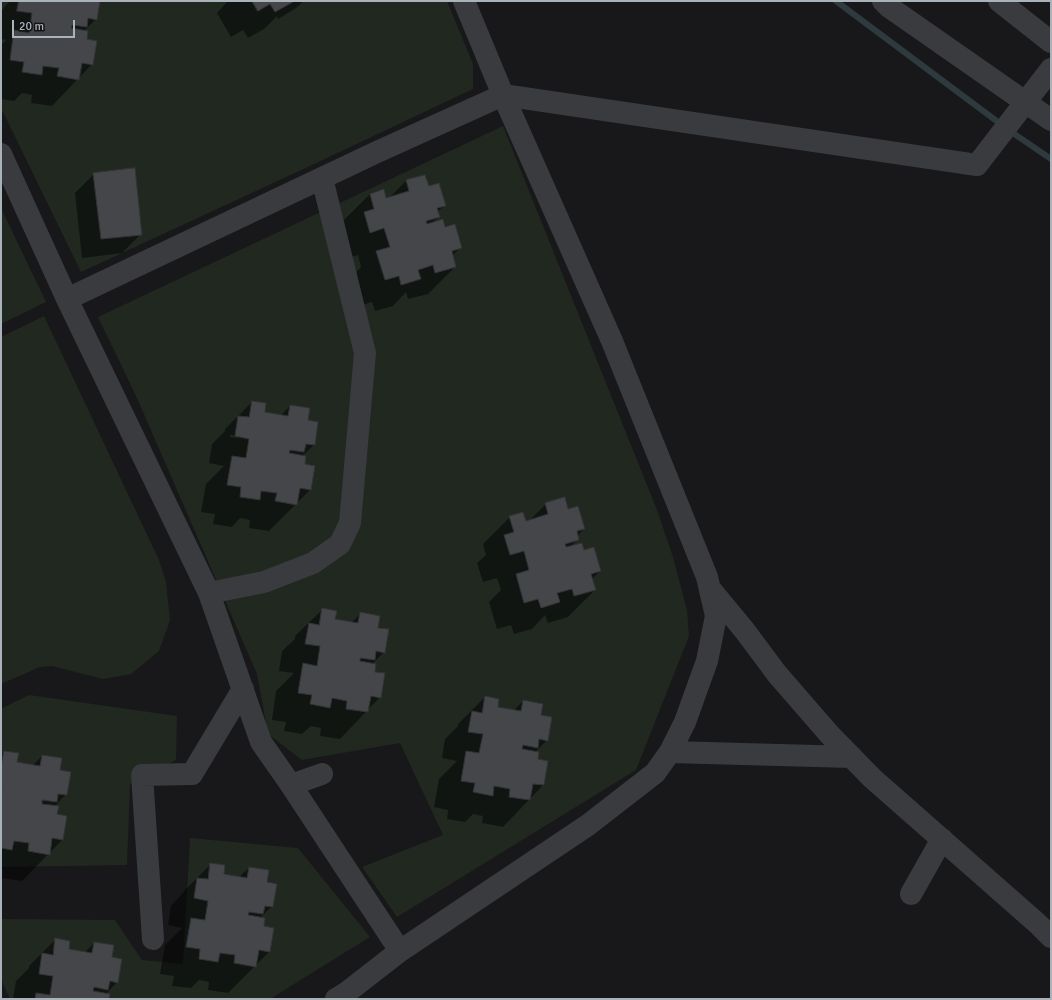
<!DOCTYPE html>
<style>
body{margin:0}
#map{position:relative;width:1052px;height:1000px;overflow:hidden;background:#18181a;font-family:Signika,sans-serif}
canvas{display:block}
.frame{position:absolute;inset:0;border:2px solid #aab2ba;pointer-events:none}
.scale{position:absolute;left:12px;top:20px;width:63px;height:18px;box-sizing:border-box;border:2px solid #aab2ba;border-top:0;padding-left:5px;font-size:12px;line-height:14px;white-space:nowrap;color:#aab2ba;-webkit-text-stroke:3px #131315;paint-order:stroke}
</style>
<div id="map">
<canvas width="1052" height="1000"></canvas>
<div class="frame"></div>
<div class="scale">20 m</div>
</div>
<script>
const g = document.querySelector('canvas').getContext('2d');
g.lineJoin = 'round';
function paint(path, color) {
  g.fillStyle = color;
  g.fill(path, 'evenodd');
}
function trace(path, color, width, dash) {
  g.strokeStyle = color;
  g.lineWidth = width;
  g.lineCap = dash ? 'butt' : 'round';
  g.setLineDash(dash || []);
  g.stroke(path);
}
paint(new Path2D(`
 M1,1H447L473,64V89L312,165L81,272L1,108Z
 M503,126L657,510L673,557L687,610L689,636L636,770L397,917L362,867L443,835L400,743L302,760L268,734L257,674L137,398L98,317Z
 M1,208L46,302L1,324Z
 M44,316L159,560L166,582L170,620L159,651L131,674L103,679L52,666L40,667L1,684V337Z
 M29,695L177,716L176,760L130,784L127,865L1,867V709Z
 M190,838L298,848L370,937L270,999H10L1,979V919L115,920L142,960L183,964Z`), '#202820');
paint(new Path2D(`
 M10,1H99L96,19L84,31L92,64L52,106L31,103L32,95L22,93L14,101L1,99V45L6,40L1,39V11Z
 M226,1H304L296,8L278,19L277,16L264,29L248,38L243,30L231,37L217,13L227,2Z
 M94,174L141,234L122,253L82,258L75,193Z
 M424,176L428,187L445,205L437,212L439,216L431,224L444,228L461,247L452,256L455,267L428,294L408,299L406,292L393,306L375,311L372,302L358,306L350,279L361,267L358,255L343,259V221L370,194L386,199L389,198L406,181Z
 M252,402L264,413L280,416L290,406L306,421L314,445L302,456L310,490L269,531L249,528L250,520L240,518L232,527L213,524L215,514L201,512L206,484L224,466L209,463L212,444L225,431V429ZM230,435L239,436V438L230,437Z
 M546,504L567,510L584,529L577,536L578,539L570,547L584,552L600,571L592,579L595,590L568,617L548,623L545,615L532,629L514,634L511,625L497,629L489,602L501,590L497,578L483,582L477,563L486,555L483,544L510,517L525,522L529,521Z
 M322,610L334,620L351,623L360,614L377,628L384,652L372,664L380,697L340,739L320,736L321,728L311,726L302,734L284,731L286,722L272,720L276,691L294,673L279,671L282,651L295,639V636Z
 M485,697L497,708L513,711L523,701L540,716L547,740L535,752L537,760L547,762L543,785L503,827L482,823L483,816L473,814L465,822L447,819L448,810L434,807L439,779L457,761L442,758L445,739L458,726V724Z
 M5,752L16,763L33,765L42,756L59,771L66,794L54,807L62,840L22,881L2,878L3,870H1V755Z
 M211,864L222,875L239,877L249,868L266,883L272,906L260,918L269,952L228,993L208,990L209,982L199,980L191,988L172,986L174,976L160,974L165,945L182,928L168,925L171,906L183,893L184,891Z
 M56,939L68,950L84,953L94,943L111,958L117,982L106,994L108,999H13L16,981L29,968V966Z`), '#0007');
trace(new Path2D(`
 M836,1L1010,131L1051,159`), '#2e3a3e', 6);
const building = new Path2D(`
 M19,1H100L97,20L88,18L87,27L72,25L71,28L88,31L87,39L97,41L93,65L82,63L79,80L57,76L59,68L43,66L42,75L22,72L24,62L10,60L14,30L29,33L32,13L17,11Z
 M252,1H292L293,2L275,12L270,4L258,11Z
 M135,168L142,235L101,239L93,173Z
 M425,175L429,186L439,183L446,206L437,208L440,217L426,221L427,224L443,219L445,227L455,224L462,248L452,251L456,267L435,273L433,265L418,270L421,279L401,285L399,276L385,280L376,251L390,247L384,228L370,233L364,212L374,209L370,194L384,189L386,198L409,191L406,180Z
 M252,401L266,403L265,412L288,416L290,405L310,408L308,420L318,422L315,445L306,444L304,452L290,450L289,453L306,456L305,464L315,466L311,490L300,488L297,505L275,501L277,493L261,491L260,500L240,497L241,487L227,485L232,456L246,458L249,439L235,436L238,416L249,417Z
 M565,497L568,509L578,506L585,529L577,531L579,540L565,544L566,547L582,543L584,550L594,547L601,571L591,574L596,590L574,596L572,589L557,593L560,602L541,608L538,599L524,603L516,574L529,570L524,551L510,555L504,535L514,532L509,516L523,512L526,521L548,514L545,503Z
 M322,608L337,611L335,619L358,623L360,612L380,616L378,628L389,629L385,653L376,651L375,660L360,658V661L376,664L375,672L385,673L381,698L371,696L368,712L346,709L347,701L332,698L330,708L310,704L312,695L298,693L303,663L317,666L320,646L305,644L309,623L319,625Z
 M485,696L499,699L498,707L521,711L523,700L543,704L541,715L552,717L548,741L539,739L538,748L523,745L522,749L539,752L538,759L548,761L544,785L533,784L530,800L509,797L510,789L494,786L493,796L473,792L475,783L461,781L466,751L479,753L483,734L468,732L472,711L482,713Z
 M4,751L19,753L17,762L40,766L42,755L62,758L60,770L71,772L67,795L58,794L57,802L42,800V804L59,806L57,814L67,816L63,840L52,838L50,855L28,851L29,843L14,841L12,850L1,848V795L2,789H1V767Z
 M210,863L225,865L224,874L247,878L249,867L269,870L267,882L277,884L273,907L265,906L263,914L249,912L248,915L265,918L264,926L274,928L270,952L259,950L256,967L234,963L235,955L220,953L218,962L199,959L200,949L186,947L191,918L205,920L208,901L194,898L197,878L208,879Z
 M55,938L70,941L69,949L92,953L94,942L114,945L112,957L122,959L118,983L110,981L108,990L94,987L93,991L110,994L109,999H35L36,993L50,995L53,976L39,974L42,953L53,955Z`);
paint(building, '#44464a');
trace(building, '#323336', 1);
trace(new Path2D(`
 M883,1L889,7L1051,120
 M999,1L1051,42
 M1,154L67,299L209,593L261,742L291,785L400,951
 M67,299L377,152L503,95L977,165L1051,69
 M712,591L745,631L777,674L830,735L872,778L1038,924L1051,937
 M209,593L264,582L313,563L340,544L350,523L365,353L322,178
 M670,752L852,757
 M291,785L322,774
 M911,894L942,839
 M153,939L142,775L192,774L243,689
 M336,999L346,993L400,951L588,825L655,773L670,752L685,722L707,661L716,616L707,577L612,341L503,95L464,1`), '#393b3f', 22);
</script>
